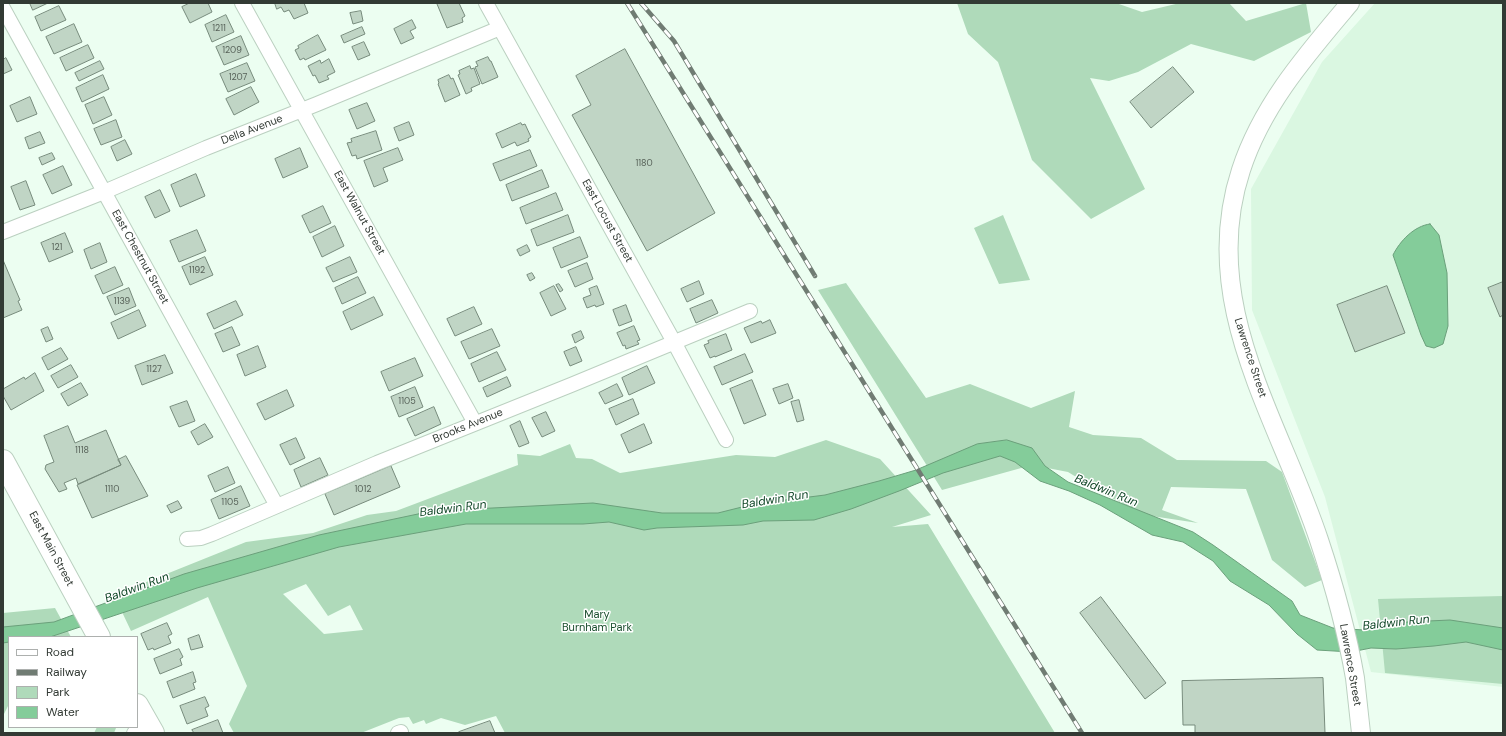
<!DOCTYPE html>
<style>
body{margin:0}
#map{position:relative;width:1506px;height:736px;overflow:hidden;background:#ecfef1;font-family:"DM Sans",sans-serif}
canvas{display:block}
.frame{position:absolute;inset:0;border:4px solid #323a34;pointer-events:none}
.legend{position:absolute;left:8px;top:636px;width:130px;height:92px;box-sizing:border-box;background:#fff;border:1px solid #adb0ae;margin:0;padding:5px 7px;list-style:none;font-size:12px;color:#323a34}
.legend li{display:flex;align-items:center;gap:8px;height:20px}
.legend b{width:20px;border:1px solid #adb0ae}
</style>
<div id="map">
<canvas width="1506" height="736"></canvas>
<div class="frame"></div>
<ul class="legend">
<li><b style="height:5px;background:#fff"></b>Road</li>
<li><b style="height:5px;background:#707c73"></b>Railway</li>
<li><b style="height:11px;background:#afdaba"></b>Park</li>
<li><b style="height:11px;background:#84cc9a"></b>Water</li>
</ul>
</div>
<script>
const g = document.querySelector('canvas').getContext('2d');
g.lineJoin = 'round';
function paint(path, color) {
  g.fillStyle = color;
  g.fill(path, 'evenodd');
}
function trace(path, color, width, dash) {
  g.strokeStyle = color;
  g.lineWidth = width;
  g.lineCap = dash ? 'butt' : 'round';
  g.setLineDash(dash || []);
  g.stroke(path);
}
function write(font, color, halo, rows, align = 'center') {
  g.font = font + ' "DM Sans",sans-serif';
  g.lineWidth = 3;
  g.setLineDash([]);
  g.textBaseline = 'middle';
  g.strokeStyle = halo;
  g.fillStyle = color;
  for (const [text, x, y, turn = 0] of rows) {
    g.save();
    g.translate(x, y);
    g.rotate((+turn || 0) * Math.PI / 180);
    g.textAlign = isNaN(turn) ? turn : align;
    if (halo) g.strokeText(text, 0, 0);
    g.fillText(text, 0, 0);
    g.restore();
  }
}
paint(new Path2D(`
 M1375,3H1503V687L1371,672L1325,497L1252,310L1251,189L1322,62Z`), '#daf7e1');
paint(new Path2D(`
 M957,3H1116L1142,12L1180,3H1229L1246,21L1306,3L1311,32L1254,61L1191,44L1138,72L1109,81L1090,78L1145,189L1091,219L1032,160L998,62L968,34Z
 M1003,215L1030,280L999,284L974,228Z
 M846,283L926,398L970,384L1031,408L1075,391L1069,427L1093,435L1141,438L1177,460L1266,461L1282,472L1322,580L1305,587L1272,560L1246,489L1171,487L1162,510L1198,523L1145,515L1106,495L1068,472L1032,465L942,490L818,290Z
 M826,440L880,459L931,515L892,527L928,524L1055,733H505L496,716L465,725L441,718L426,724L424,720L413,724L409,717L399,718L361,733H234L229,724L247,686L208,597L131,631L114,595L246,542L313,533L367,515L396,511L518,465L517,454L540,456L570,444L576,458L592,459L620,473L736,455L775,457ZM306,584L328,616L350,605L363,630L324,634L283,594Z
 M1503,596V684L1385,673L1378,599Z
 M55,608L71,637H9V704L3,716V613Z
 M97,727H116V728L114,733H94Z`), '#afdaba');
const water = new Path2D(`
 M1430,224L1439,235L1447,273L1448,326L1443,344L1434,348L1426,346L1421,335L1393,255C1400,241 1414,226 1430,224Z
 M1007,440L1032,448L1045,466L1068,482L1193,532L1213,545L1292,601L1300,615L1333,628L1364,630L1407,622L1450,620L1503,628V650L1466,642L1434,646L1396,649L1371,648L1351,652L1317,650L1297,634L1269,605L1230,581L1213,561L1183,542L1152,535L1100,505L1069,491L1040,481L1015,462L1000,456L943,473L899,491L851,509L814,520L763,521L743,525L657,528L644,530L609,522L583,524H466L339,547L197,588L50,637H9V642L3,643V627L54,622L184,574L319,535L432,511L593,503L662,513H718L754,504L825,495L879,481L916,470L977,444Z`);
paint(water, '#84cc9a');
trace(water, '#6ba07b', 1);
const building = new Path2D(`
 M30,3H48L33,10Z
 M190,3H208L212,12L190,23L182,7Z
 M275,3H304L308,13L294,19L289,10L284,12L281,7L277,9Z
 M440,3H459L465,16L462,18L463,22L447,28L437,4Z
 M59,6L66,20L41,31L35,17Z
 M361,11L363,21L353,24L350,13Z
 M226,15L234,32L212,42L205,25Z
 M412,20L416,28L410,31L414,38L401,44L394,29Z
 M74,24L82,42L54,54L46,37Z
 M362,27L365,34L344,43L341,36Z
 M318,35L326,50L305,60L304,58L300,60L295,50L299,48L298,46Z
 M241,36L249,55L224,65L216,47Z
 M364,42L370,55L358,60L352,47Z
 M88,45L94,58L66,71L60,58Z
 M625,49L715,213L647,251L572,115L591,105L576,76Z
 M488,57L490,61H491L498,77L482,84L475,67L478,66L476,62Z
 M6,58L12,70L3,74V60Z
 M329,59L335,72L327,76L329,79L319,83L315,75L313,76L308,66L320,60L321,63Z
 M100,61L104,69L79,81L75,73Z
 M247,63L255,81L228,92L220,74Z
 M470,66L471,69L474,68L480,84L471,88L472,91L466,94L458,75L460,74L459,71Z
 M1173,67L1194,92L1151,128L1130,102Z
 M103,75L109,89L82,102L76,88Z
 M449,75L451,79L453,78L460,95L445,102L438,84L439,83L438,80Z
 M251,87L259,102L234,115L226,99Z
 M30,97L37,114L17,122L10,106Z
 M104,97L112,115L93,124L85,105Z
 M367,103L375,121L357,129L349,110Z
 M116,120L122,137L101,145L94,129Z
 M409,122L414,135L399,141L394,128Z
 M521,123L522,125L525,124L531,137L528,139L529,141L517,146L515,142L502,148L496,134Z
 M376,131L382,150L357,159L356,155L352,156L347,143L352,142L351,139Z
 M40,132L45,143L29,149L25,138Z
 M125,140L132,154L117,161L111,147Z
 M300,148L308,167L283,178L275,159Z
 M398,148L403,160L383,168L388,181L374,187L364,161Z
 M530,150L537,166L500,181L493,164Z
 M52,153L55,159L42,165L39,158Z
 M63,166L72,185L52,194L43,175Z
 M542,170L549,187L512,201L506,185Z
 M196,174L205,196L180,207L171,185Z
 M26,181L35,205L20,210L11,187Z
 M160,190L170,211L155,218L145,197Z
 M556,193L563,210L526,224L520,208Z
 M323,206L331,223L310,233L302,216Z
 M568,215L574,232L537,246L531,230Z
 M335,226L344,246L322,257L313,237Z
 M197,230L206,251L179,262L170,241Z
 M65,233L73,252L49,262L41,243Z
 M580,237L588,257L561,268L553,248Z
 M100,243L107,262L91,269L84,250Z
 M527,245L530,251L520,256L517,250Z
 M205,257L213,275L190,285L182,267Z
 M350,257L357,272L333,282L326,268Z
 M3,260L20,300L18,301L22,310L3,318Z
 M587,263L593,279L575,287L568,271Z
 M115,267L123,285L103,294L95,276Z
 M532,273L535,278L530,281L527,275Z
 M358,277L366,293L342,304L335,288Z
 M699,281L704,294L687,302L681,289Z
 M1503,282V315L1500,317L1488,288Z
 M559,284L563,290L560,292L556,285Z
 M554,286L566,309L551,316L540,293Z
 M597,286L604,304L596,307L595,305L587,308L583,298L591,295L589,289Z
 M1387,286L1405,333L1355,352L1337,305Z
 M129,288L136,306L115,315L107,297Z
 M374,297L383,315L351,330L343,312Z
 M712,300L718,313L696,323L690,309Z
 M236,301L243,315L214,329L207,314Z
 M626,305L632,321L619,326L613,310Z
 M474,307L482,324L455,336L447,319Z
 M139,310L146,326L118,339L111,323Z
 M770,320L776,333L751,343L744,328L761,321L762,323Z
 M634,326L640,340L637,341L639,344L626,349L625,345L623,346L617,333Z
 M48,327L53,339L46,342L41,330Z
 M232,327L240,345L223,352L215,334Z
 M492,329L500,346L469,359L461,342Z
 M581,331L584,338L575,343L572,335Z
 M726,334L732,350L715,357V356L710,358L704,345L709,343L708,341Z
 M258,346L266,367L245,376L237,355Z
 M576,347L582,361L570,366L564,352Z
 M61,348L68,359L48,370L42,358Z
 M497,352L506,370L479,382L471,364Z
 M745,354L753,372L722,385L714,367Z
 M165,355L173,373L142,385L135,366Z
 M415,358L423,376L389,391L381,372Z
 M71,365L78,377L58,388L51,376Z
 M647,366L655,383L629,395L622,378Z
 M35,373L44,391L11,410L3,396V389L24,377L25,379Z
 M507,377L511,386L487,397L483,388Z
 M752,380L766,415L744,424L730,389Z
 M81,383L88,395L68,406L61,394Z
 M617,384L623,396L605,404L599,393Z
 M788,384L793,398L779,404L773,389Z
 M415,387L423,407L399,417L391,397Z
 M287,390L294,406L265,420L257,404Z
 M633,399L639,414L616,425L609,409Z
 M799,400L804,420L797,422L791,402Z
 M187,401L195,421L179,427L170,407Z
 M434,407L441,424L415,436L407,419Z
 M546,412L555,431L542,437L532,418Z
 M520,421L529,443L519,447L510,426Z
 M205,424L213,437L198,445L191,432Z
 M644,424L652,443L629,453L621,435Z
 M68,426L75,443L106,430L121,465L78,484L76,478L64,483L67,489L59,492L45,469L46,465L54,462L44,436Z
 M296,438L305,458L290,465L280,445Z
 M126,456L148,496L92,518L77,485L121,465L118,460Z
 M320,458L328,475L301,487L294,470Z
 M391,466L400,487L334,515L325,494Z
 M228,467L235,483L215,492L208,476Z
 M241,486L250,506L219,519L211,500Z
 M178,501L182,508L171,513L167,506Z
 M1101,597L1166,683L1145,699L1080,613Z
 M167,623L172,634L168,636L171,643L154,650L153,648L148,650L141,634Z
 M199,635L203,647L191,650L188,639Z
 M179,649L183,657L180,659L182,665L160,674L154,659Z
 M193,672L196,682L193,683L195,689L173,698L167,682Z
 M1323,678L1325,733H1195V725H1183L1182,681Z
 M205,697L209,706L205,708L208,716L187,724L180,706Z
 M218,720L223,733H194L192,730Z
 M490,721L495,733H460L459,732Z`);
paint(building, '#c0d5c5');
trace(building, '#778b7c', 1);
const minor = new Path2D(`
 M242,3L475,423
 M486,3L674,342L726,440
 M3,8L277,506
 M3,232L104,192L206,148L317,104L500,28
 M187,539L201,538L212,534L377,463L571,385L750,311
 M134,733L147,722
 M398,733L401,732`);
const tertiary = new Path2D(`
 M1350,3C1307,54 1262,105 1241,170C1197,303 1279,419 1319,540C1334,585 1347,632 1355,678C1357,696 1359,715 1361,733`);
const primary = new Path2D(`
 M3,461L99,637
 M137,705L153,733`);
trace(minor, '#bbd0c0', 16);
trace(tertiary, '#bbd0c0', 20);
trace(primary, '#bbd0c0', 24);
trace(minor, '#fff', 14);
trace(tertiary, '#fff', 18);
trace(primary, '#fff', 22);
const rail = new Path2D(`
 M627,3L1082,733
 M641,3L674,41L815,276`);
trace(rail, '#707c73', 4.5);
trace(rail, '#fff', 3, [9]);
write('9px', '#566158', null, [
 ["1211",219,29],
 ["1209",232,51],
 ["1207",238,78],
 ["1180",644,164],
 ["121",57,248],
 ["1192",197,271],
 ["1139",122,302],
 ["1127",154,370],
 ["1105",407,402],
 ["1118",82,451],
 ["1110",112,490],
 ["1012",363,490],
 ["1105",230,503]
]);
write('11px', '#323a34', '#fff', [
 ["Della Avenue",252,130,-21],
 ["East Walnut Street",359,213,61],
 ["East Locust Street",607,221,61],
 ["East Chestnut Street",140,257,61],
 ["Lawrence Street",1250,358,72],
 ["Brooks Avenue",468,426,-22],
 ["East Main Street",51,549,62],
 ["Lawrence Street",1350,665,80]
]);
write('11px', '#1a4e2e', '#fff', [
 ["Mary",597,615],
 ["Burnham Park",597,628]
]);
write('italic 12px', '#0f4626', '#fff', [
 ["Baldwin Run",1106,491,22],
 ["Baldwin Run",775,500,-9],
 ["Baldwin Run",453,509,-7],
 ["Baldwin Run",137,588,-20],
 ["Baldwin Run",1396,623,-6]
]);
</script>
